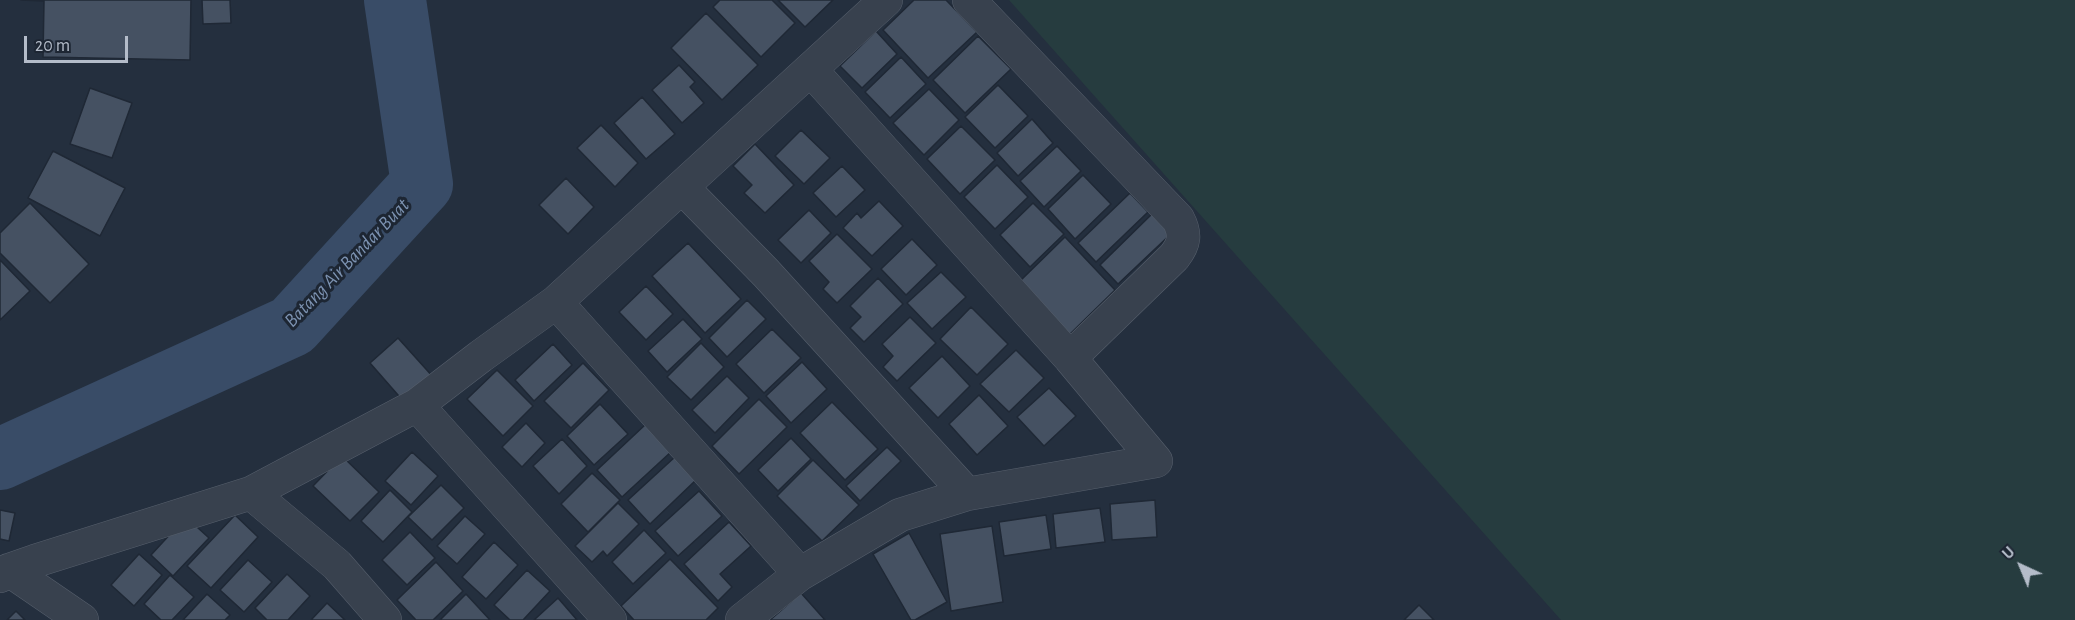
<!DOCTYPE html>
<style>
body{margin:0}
#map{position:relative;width:2075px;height:620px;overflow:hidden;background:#242f3e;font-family:"Alegreya Sans",sans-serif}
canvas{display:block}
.north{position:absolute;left:1991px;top:536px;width:60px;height:60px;-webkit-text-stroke:4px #1d2633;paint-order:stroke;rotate:316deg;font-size:16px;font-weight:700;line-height:24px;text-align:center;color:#b4bcc9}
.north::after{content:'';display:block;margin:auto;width:21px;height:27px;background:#b4bcc9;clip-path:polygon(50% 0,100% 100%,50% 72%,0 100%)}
.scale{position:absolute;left:24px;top:36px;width:104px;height:27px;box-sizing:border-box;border:3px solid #b4bcc9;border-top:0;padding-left:8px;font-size:18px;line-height:21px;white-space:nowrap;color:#b4bcc9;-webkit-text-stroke:4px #1d2633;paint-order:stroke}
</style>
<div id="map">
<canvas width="2075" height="620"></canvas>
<div class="north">U</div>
<div class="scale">20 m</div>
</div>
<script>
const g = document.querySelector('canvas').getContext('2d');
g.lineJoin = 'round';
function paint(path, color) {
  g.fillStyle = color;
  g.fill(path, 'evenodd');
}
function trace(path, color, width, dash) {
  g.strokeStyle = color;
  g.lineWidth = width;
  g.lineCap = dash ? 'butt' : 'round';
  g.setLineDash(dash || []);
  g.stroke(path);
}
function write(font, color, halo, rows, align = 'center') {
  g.font = font + ' "Alegreya Sans",sans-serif';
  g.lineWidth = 6;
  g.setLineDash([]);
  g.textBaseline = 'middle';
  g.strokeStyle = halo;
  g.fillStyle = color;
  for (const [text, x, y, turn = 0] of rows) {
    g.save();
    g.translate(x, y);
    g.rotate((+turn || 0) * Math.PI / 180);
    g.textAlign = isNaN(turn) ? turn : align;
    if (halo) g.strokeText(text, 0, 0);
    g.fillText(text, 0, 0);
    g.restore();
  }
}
paint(new Path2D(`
 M1009,0H2075V620H1561Z`), '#263c3f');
trace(new Path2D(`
 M0,459L292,326L422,184L395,0`), '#394c67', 62);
const building = new Path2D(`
 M21,0H191L190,60L43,57L44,1Z
 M202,0H230L231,23L203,24Z
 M720,0H772L795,23L761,57L713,7Z
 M778,0H833L805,27Z
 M914,0H946L977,32L928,78L883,30Z
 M706,13L758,65L722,100L671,48Z
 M876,31L897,54L862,88L840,66Z
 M978,36L1011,69L965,113L933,80Z
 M901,57L926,84L890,118L865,92Z
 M679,65L695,82L690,87L704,103L682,123L652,90Z
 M998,85L1028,116L995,148L965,117Z
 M90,88L132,103L112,158L70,144Z
 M929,89L959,120L924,155L893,123Z
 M642,97L675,134L646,159L614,123Z
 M1032,119L1053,143L1018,176L997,153Z
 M601,125L638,163L615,187L577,148Z
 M961,126L995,160L960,194L927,159Z
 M801,130L830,158L804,184L775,156Z
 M755,144L794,185L765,213L744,193L752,185L733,166Z
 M1057,146L1081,171L1044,207L1020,181Z
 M53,151L125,188L100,236L28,198Z
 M997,165L1028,197L995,229L964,197Z
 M842,166L865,190L836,217L813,193Z
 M1083,175L1111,204L1075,239L1048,209Z
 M566,178L594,207L568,234L539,205Z
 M1130,193L1148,212L1096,262L1078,243Z
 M879,201L903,226L872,256L843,228L857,213L861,218Z
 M30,203L89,264L50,303L0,253V233Z
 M1033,203L1064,234L1030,267L1000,235Z
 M809,210L831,233L801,263L778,240Z
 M1155,211L1174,231L1118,284L1100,265Z
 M837,234L872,269L837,303L823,289L829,282L809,261Z
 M1065,237L1115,290L1068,336L1018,283Z
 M912,239L937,265L906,295L881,269Z
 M688,243L741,299L705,333L652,276Z
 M0,260L30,291L0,320Z
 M941,272L966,297L932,329L907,303Z
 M878,278L903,304L864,342L850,328L861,317L850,306Z
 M646,286L673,314L646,340L619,312Z
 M747,300L766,319L727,357L709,338Z
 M971,307L1008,344L977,375L940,339Z
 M910,317L936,343L897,381L883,367L893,356L882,344Z
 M683,319L702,339L667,372L648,351Z
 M772,329L801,358L764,393L736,364Z
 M398,338L434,378L405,403L370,363Z
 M701,343L724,367L691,400L667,377Z
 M553,344L572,365L534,401L515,380Z
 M1016,350L1044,378L1009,412L980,384Z
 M942,356L970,386L938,418L909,388Z
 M802,362L827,389L791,423L766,396Z
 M583,363L609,390L571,428L544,401Z
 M497,370L533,406L503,436L467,399Z
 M727,376L749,398L715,433L692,410Z
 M1049,388L1076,416L1044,446L1017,417Z
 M979,395L1008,426L977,455L949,424Z
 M759,399L787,427L739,474L712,446Z
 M832,402L878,449L845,480L800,433Z
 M600,404L628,434L594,465L567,436Z
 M526,423L545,443L522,467L502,447Z
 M646,424L672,451L622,497L597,470Z
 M791,438L811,459L778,491L758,470Z
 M562,439L587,466L559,494L533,466Z
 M887,447L901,461L860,501L846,486Z
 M412,452L438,476L411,505L385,481Z
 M342,456L379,492L350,521L313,486Z
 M676,456L697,479L650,524L628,500Z
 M813,460L859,505L822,541L777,496Z
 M592,473L620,500L588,532L561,504Z
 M441,485L464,508L432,540L408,517Z
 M390,490L412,512L383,542L361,521Z
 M699,491L722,516L678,556L655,531Z
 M1155,500L1157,537L1112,540L1110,504Z
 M618,503L639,524L607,556L603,551L592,562L575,546Z
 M1100,508L1105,542L1056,548L1053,514Z
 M0,510L15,513L9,541L0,539Z
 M235,515L258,537L211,588L187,566Z
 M1046,515L1051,549L1004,556L999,522Z
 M465,516L485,534L457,564L437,546Z
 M186,517L209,538L173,576L151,555Z
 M729,522L751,546L720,574L732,587L718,601L684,564Z
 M992,526L1003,602L951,611L940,534Z
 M644,530L666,553L633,584L612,562Z
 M410,532L435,558L407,585L382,560Z
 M909,533L947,602L915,620H911L873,554Z
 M494,542L518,565L486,599L462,577Z
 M139,554L162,575L134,606L111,585Z
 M670,559L718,608L706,620H634L621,606Z
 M248,560L272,582L244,612L220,590Z
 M436,562L463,591L433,620H416L397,600Z
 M527,570L550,591L523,620H510L494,605Z
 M287,574L310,596L288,620H267L255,608Z
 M170,575L194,597L172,620H161L144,604Z
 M801,593L825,620H770Z
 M207,594L230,615L225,620H183Z
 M466,594L490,620H440Z
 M558,598L577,620H534Z
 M327,603L345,620H311Z
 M1419,605L1434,620H1404Z
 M16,611L25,620H7Z`);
paint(building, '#455162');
trace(building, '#1f2835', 1.5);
const minor = new Path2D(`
 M969,0L1178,219C1186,234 1185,243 1174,257L1070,358
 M682,187L766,273L967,494
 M556,302L800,574
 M417,405L610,620
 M251,493L337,565L385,620
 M9,570L82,620
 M0,576L9,570L35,561L251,493L417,405L481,356L556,302L886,0
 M742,620L800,574L900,515L967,494L1156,461L1070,358L811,70`);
trace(minor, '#565f6c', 34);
trace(minor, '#38414e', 33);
write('italic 20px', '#7c92b1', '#1d2633', [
 ["Batang Air Bandar Buat",347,263,-46]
]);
</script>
